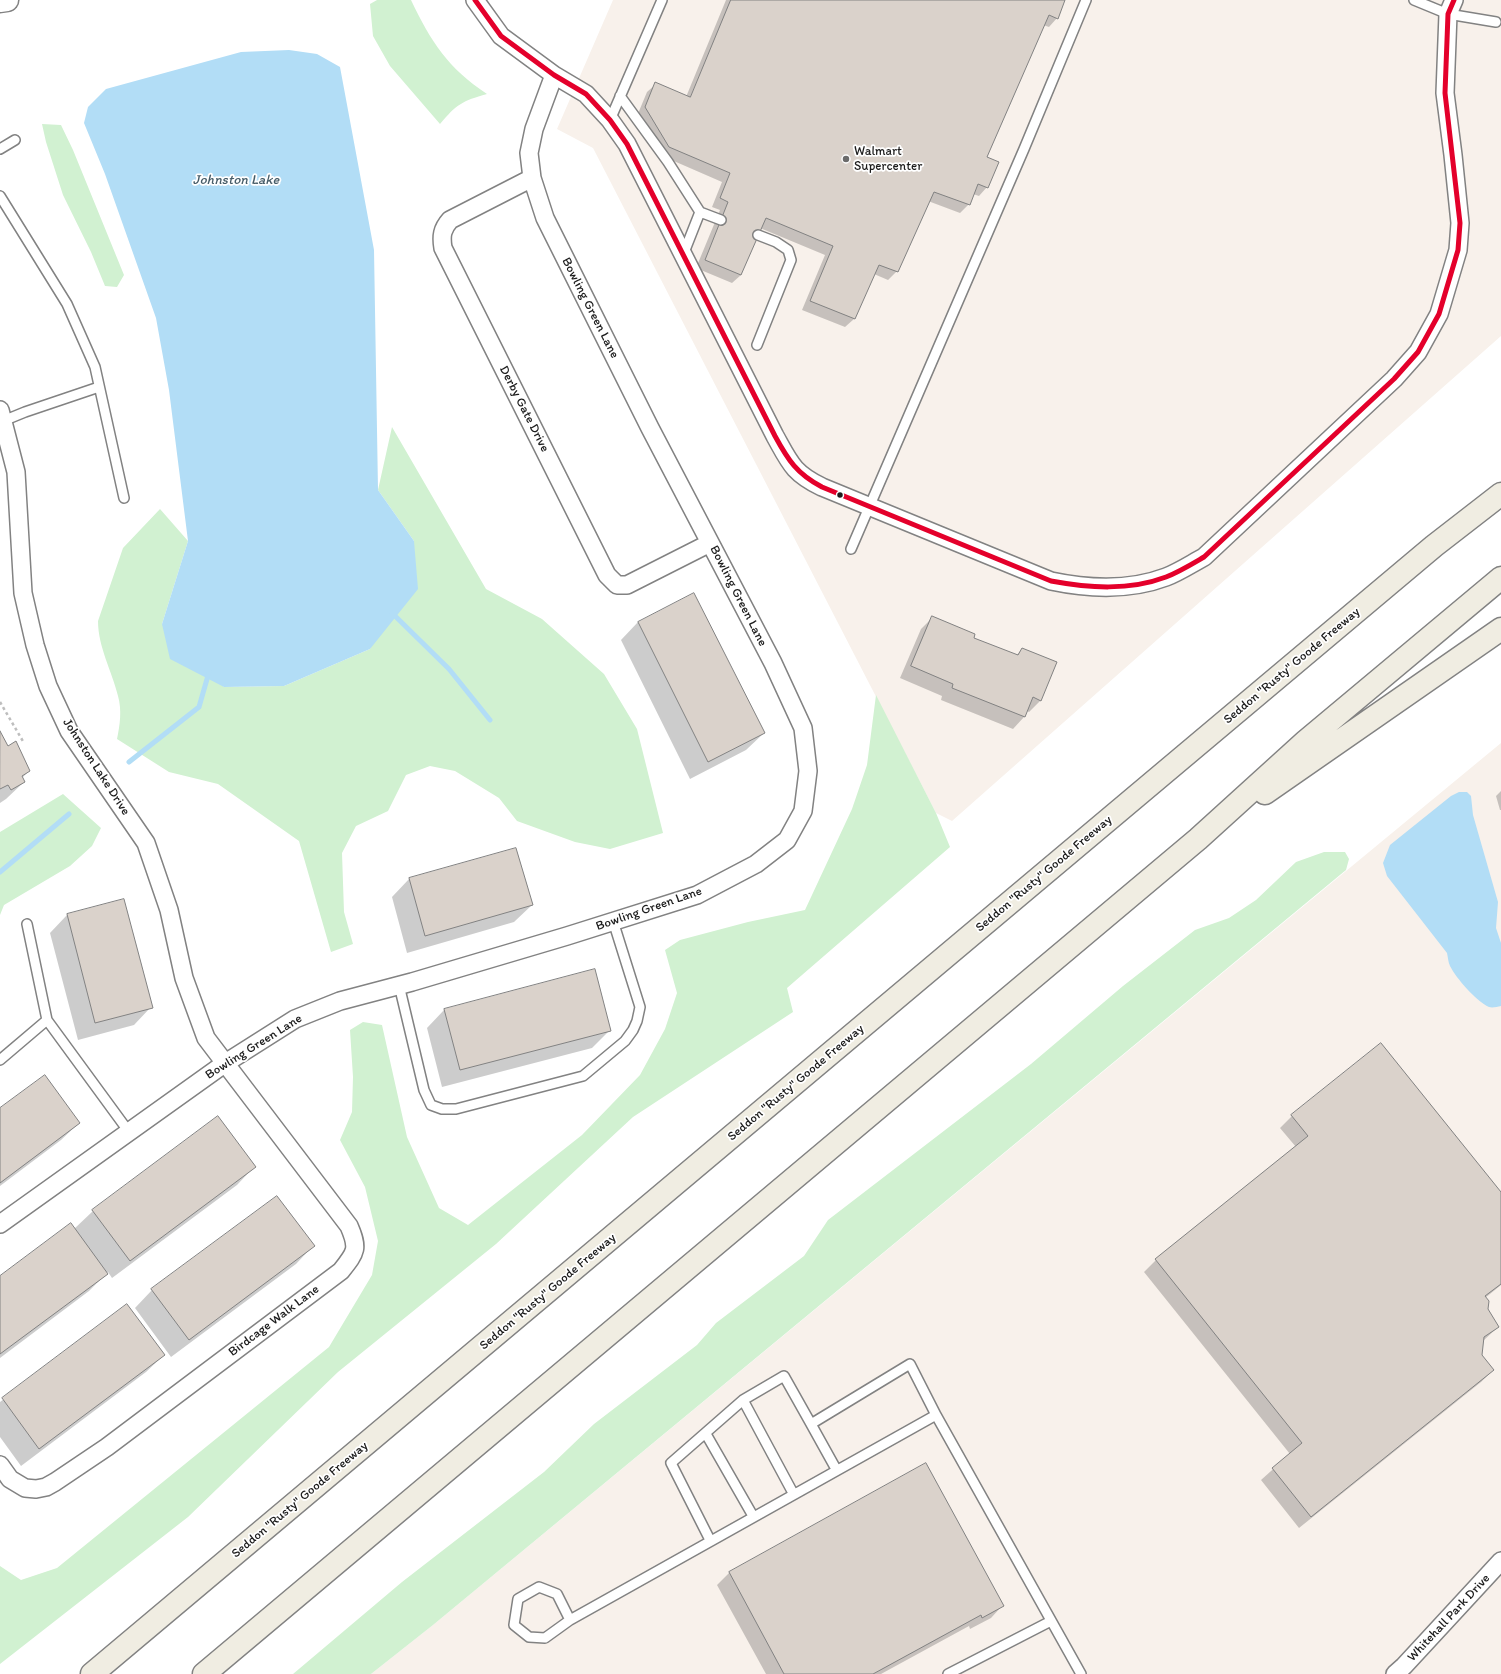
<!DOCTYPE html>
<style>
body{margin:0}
canvas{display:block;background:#fff}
</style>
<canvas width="1501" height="1674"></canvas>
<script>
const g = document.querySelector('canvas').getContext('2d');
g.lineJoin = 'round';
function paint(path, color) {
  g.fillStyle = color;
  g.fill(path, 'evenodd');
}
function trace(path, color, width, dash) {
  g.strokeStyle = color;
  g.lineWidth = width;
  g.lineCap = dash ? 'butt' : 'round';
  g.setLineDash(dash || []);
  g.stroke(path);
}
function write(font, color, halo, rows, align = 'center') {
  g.font = font + ' Itim,sans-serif';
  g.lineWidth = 3.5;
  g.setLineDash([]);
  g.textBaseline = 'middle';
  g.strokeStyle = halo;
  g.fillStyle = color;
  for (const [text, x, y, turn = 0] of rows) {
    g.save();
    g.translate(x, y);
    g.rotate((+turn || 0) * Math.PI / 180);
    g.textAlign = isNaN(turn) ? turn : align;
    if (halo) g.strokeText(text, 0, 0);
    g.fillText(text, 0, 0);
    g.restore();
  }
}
paint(new Path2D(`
 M613,0H1501V336L952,821L936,813L593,148L557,129Z
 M1501,743V1674H371L433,1625Z`), '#f8f1eb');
paint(new Path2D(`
 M377,0H411C431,42 448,68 487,94C462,101 457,104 440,124L390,66L373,36L370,4Z
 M42,124L61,125L73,150L124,275L117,287L105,286L91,252L63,195L46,142Z
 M392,427L486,589L542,619L604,674L637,729L663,833L610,849L575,842L517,821L499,798L455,771L430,766L406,775L388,811L356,826L342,853L344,912L353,944L331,952L299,841L218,784L169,772L117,739C120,725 122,710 118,696C112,671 98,647 98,621L123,548L160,509L188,541L162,624L224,687L284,686L370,649L414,541L378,490Z
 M876,695L936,813L950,847L787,988L793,1012L633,1117L496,1244L338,1372L188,1517L0,1664V1566L21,1580L57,1568L329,1347L372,1275L378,1241L365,1187L340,1140L352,1112L353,1077L350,1030L363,1022L382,1025L407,1137L439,1208L468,1225L582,1135L640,1075L665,1029L677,993L665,950L680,940L748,922L805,910L852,809L867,765Z
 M63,794L101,828L92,846L70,866L4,905L0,915V832Z
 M1324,852H1345L1349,859L1346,870L433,1625L371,1674H293L402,1582L544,1472L594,1424L697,1345L716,1323L804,1256L828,1220L1031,1064L1123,986L1195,930L1229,918L1256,900L1296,862Z`), '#d1f1d1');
paint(new Path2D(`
 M289,50L317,54L340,67L374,250L378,490L414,541L418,589L370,649L284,686L224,687L170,659L162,624L188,541L169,390L156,318L105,174L84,123L88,107L106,89L241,52Z
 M1459,792H1467L1471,796L1473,815L1498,902L1496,928L1501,943V1006C1497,1007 1492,1008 1489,1007C1476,1001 1456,978 1450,966C1448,962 1448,957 1447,953L1387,876L1383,863L1390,845L1451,796Z`), '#b2ddf6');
paint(new Path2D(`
 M726,0H1064L1057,18L1049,27L1043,25L986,158L987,187L979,196L973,194L969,204L960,213L928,201L897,271L888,280L874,274L854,319L845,327L802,310L825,255L760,228L741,275L732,283L696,268L720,210L712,207L722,182L660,155L637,116L647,92L656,84L686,97Z
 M933,617L973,638L1016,656L1022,649L1041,700L1029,712L1027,711L1024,717L1013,729L941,700L942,696L900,678L921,629Z
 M638,622L764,733L746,750L690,779L621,640Z
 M0,733L8,747L29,771L22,778L24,782L6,799L0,803Z
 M1501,791V810H1500L1496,796Z
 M516,849L532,905L514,922L407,953L392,897L409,879Z
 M123,900L151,1007L134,1025L78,1040L50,933L67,915Z
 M444,1010L610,1030L592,1048L442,1087L427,1028Z
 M1381,1044L1501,1194V1285L1485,1298L1487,1310L1498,1327L1483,1341L1481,1356L1493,1370L1481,1382L1299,1528L1261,1480L1290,1454L1144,1272L1156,1260L1296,1147L1280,1128L1292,1116Z
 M0,1109L79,1123L61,1140L0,1186Z
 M254,1167L237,1185L112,1278L108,1272L89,1291L0,1358V1277L74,1229L93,1211Z
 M313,1246L296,1264L171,1357L135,1308L152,1290Z
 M127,1306L164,1355L146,1372L21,1466L0,1437V1402Z
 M925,1465L1002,1606L991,1618L970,1629L969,1626L881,1674H766L717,1585L729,1573Z`), '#0003');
trace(new Path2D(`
 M391,612L449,669L490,720
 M129,762L199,707L209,672
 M0,872L69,814`), '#b2ddf6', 5);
const building = new Path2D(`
 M731,0H1065L1058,19L1049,15L987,157L999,162L988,188L978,184L970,205L934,192L898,272L879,265L855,319L810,301L833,246L766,218L741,275L705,260L728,202L720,198L730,173L669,147L645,107L655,82L690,97Z
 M694,593L765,733L708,762L638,622Z
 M932,616L975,634L974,638L1018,655L1022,648L1057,662L1041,701L1033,697L1025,717L952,688L953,684L911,666Z
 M0,731L8,746L16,741L30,771L22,776L25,782L11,790L8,785L0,789Z
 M516,848L533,905L425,936L409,878Z
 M124,899L153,1008L95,1023L67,914Z
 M595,969L611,1031L460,1070L444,1009Z
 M1381,1043L1501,1192V1284L1485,1296L1489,1301L1488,1309L1499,1327L1484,1337L1482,1355L1494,1370L1311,1517L1272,1468L1302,1443L1155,1259L1308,1136L1291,1115Z
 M45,1075L80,1123L0,1183V1108Z
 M218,1116L256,1167L130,1261L92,1210Z
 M277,1196L315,1246L189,1340L151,1289Z
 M71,1223L108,1274L0,1354V1276Z
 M127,1304L165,1355L39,1449L2,1398Z
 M926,1463L1004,1606L982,1618L981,1615L873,1674H784L729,1572Z`);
paint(building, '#dad2cb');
trace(building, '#828282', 1);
const service = new Path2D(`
 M1414,0L1448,14L1496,22
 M620,96L668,162L700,212L683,255
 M610,120L662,0
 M0,149L15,140
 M0,196L67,304L95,367L124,498
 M700,212L721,220
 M757,345L791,260L788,250L776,242L758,235
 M3,421L25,412L99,387
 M851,549L1024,149L1086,0
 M27,924L47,1020L129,1132
 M399,985L424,1090L431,1105L442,1109H456L583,1076L625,1041L633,1030L637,1021L640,1007L613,921
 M0,1060L47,1020
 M743,1400L793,1493
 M811,1424L836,1469
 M706,1434L753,1516
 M710,1540L671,1463L743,1400L784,1376L811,1424L910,1364L936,1415L1081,1674
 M570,1620L557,1594L539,1587L518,1599L514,1625L529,1637L545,1638L570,1620L936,1415
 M948,1674L1051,1621`);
const minor = new Path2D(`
 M475,0L501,36L554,75L586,94L610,120L627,144L775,436C790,463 793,473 822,487L1051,581C1089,589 1129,591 1166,577C1179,572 1191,564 1204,557L1394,379L1418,352L1439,314L1458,250L1460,223L1453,155L1445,93L1448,14L1454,0
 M532,178L450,220C442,229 441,236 443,248L607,575L617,585H627L710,543
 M0,410L16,472L23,593L35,645L48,686L69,731L146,843L169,910L184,978L206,1038L349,1226C359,1249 356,1252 341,1271L107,1447L55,1482L46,1487L36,1489L25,1488L10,1479L0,1465
 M0,1224L224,1064L295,1019L340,1001L412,982L567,936L697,895L756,864L787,840L803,811L808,771L803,728L773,663L650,428L545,218L532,178L529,153L534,129L554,75
 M1395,1674L1404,1666L1501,1561`);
const secondary = new Path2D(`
 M0,1L7,0`);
const motorway = new Path2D(`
 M1265,793L1501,629
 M92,1674L1434,546L1501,494
 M204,1674L1198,839L1306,741L1501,578`);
trace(service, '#828282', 12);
trace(minor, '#828282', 20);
trace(secondary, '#828282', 25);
trace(motorway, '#828282', 25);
trace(new Path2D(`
 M0,702L24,743`), '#bebebe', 2.5, [3, 3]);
trace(service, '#fff', 9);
trace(minor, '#fff', 17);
trace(secondary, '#fff', 22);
trace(motorway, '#f0ede2', 22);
trace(new Path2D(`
 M475,0L501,36L554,75L586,94L610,120L627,144L775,436C788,460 797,474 822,487L1051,581C1089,588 1129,591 1166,577C1179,572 1192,564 1204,557L1394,379L1418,352L1439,314L1458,250L1460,223L1445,93L1448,14L1454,0`), '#e4002b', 5);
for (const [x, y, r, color] of [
 [846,159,4,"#6b6b6b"],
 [840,495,3.5,"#1c1c1c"]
]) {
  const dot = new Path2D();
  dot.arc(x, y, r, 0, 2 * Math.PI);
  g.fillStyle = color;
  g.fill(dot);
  trace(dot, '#fff', 1.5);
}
write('13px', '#1c1c1c', '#fff', [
 ["Walmart",854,152],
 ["Supercenter",854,167]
], 'left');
write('13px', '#1c1c1c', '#fff', [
 ["Bowling Green Lane",590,308,63],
 ["Derby Gate Drive",524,409,63],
 ["Bowling Green Lane",738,596,63],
 ["Seddon \"Rusty\" Goode Freeway",1292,666,-40],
 ["Johnston Lake Drive",96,767,57],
 ["Seddon \"Rusty\" Goode Freeway",1044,874,-40],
 ["Bowling Green Lane",649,909,-19],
 ["Bowling Green Lane",254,1047,-32],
 ["Seddon \"Rusty\" Goode Freeway",796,1083,-40],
 ["Seddon \"Rusty\" Goode Freeway",548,1292,-40],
 ["Birdcage Walk Lane",274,1321,-37],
 ["Seddon \"Rusty\" Goode Freeway",300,1500,-40],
 ["Whitehall Park Drive",1449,1618,-47]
]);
write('italic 14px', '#455b67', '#fff', [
 ["Johnston Lake",236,180]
]);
</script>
